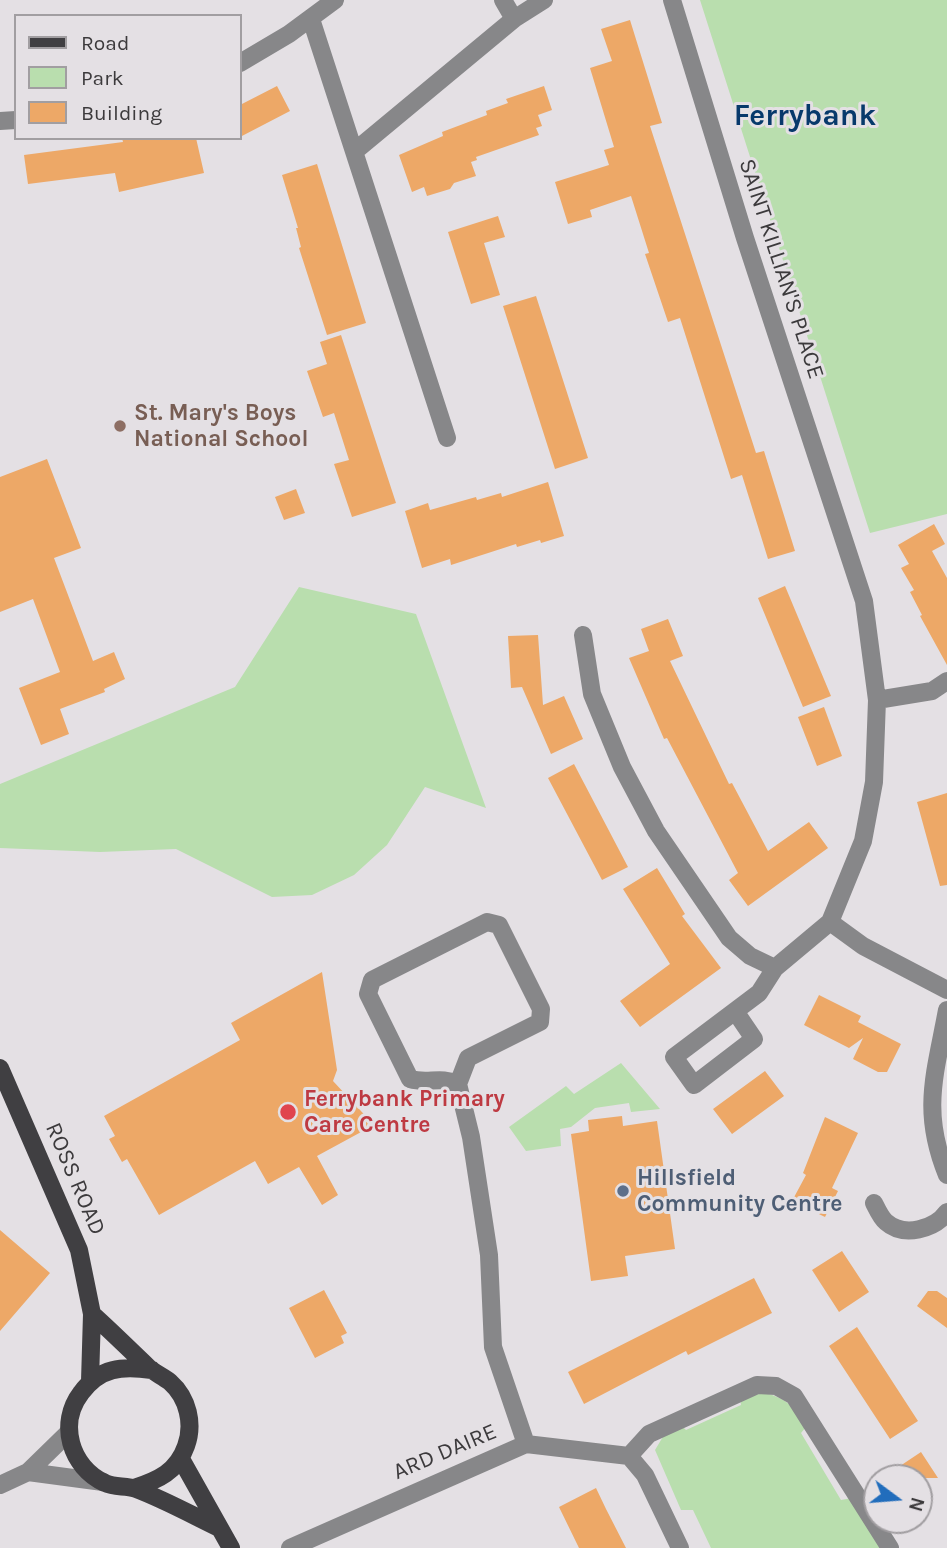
<!DOCTYPE html>
<style>
body{margin:0}
#map{position:relative;width:947px;height:1548px;overflow:hidden;background:#e4e0e4;font-family:Karla,sans-serif}
canvas{display:block}
.legend{position:absolute;left:14px;top:14px;width:228px;height:126px;box-sizing:border-box;background:#e4e0e4;border:2px solid #a19ea1;margin:0;padding:9px 12px;list-style:none;font-size:21px;color:#3c3a3c}
.legend li{display:flex;align-items:center;gap:14px;height:35px}
.legend b{width:35px;border:2px solid #a19ea1}
.north{position:absolute;left:863px;top:1464px;width:70px;height:70px;box-sizing:border-box;background:#e4e0e4;border:2px solid #a19ea1;border-radius:50%;rotate:106deg;font-size:19px;font-weight:700;line-height:28px;text-align:center;color:#3c3a3c}
.north::after{content:'';display:block;margin:auto;width:24px;height:32px;background:#216dbc;clip-path:polygon(50% 0,100% 100%,50% 72%,0 100%)}
</style>
<div id="map">
<canvas width="947" height="1548"></canvas>
<ul class="legend">
<li><b style="height:9px;background:#403f42"></b>Road</li>
<li><b style="height:19px;background:#b9deae"></b>Park</li>
<li><b style="height:19px;background:#eda867"></b>Building</li>
</ul>
<div class="north">N</div>
</div>
<script>
const g = document.querySelector('canvas').getContext('2d');
g.lineJoin = 'round';
function paint(path, color) {
  g.fillStyle = color;
  g.fill(path, 'evenodd');
}
function trace(path, color, width, dash) {
  g.strokeStyle = color;
  g.lineWidth = width;
  g.lineCap = dash ? 'butt' : 'round';
  g.setLineDash(dash || []);
  g.stroke(path);
}
function write(font, color, halo, rows, align = 'center') {
  g.font = font + ' Karla,sans-serif';
  g.lineWidth = 6;
  g.setLineDash([]);
  g.textBaseline = 'middle';
  g.strokeStyle = halo;
  g.fillStyle = color;
  for (const [text, x, y, turn = 0] of rows) {
    g.save();
    g.translate(x, y);
    g.rotate((+turn || 0) * Math.PI / 180);
    g.textAlign = isNaN(turn) ? turn : align;
    if (halo) g.strokeText(text, 0, 0);
    g.fillText(text, 0, 0);
    g.restore();
  }
}
paint(new Path2D(`
 M700,0H947V514L870,533Z
 M299,587L416,614L486,808L425,787L387,845L354,875L312,895L272,897L176,849L100,852L0,848V784L235,687Z
 M621,1063L660,1109L631,1112L629,1103L595,1108L571,1127L560,1129L561,1146L526,1151L509,1127L566,1086L574,1094Z
 M765,1393C788,1399 794,1407 806,1427L801,1433L841,1500L852,1498L881,1548H711L693,1510H681L655,1450L664,1435L681,1425L686,1430L741,1405L740,1397Z`), '#b9deae');
paint(new Path2D(`
 M630,20L662,123L650,126L756,453L764,451L795,551L768,559L742,475L731,479L680,318L668,322L645,254L649,253L631,196L590,210L592,217L568,224L555,182L609,165L604,150L614,147L590,68L612,61L601,29Z
 M277,86L290,111L240,137V105Z
 M544,86L552,110L538,115L542,126L536,128L539,135L476,157L477,160L471,162L476,176L454,183L450,189L427,196L424,187L412,192L399,155L443,136L442,132L487,115L486,111L508,103L506,99Z
 M122,138H196L204,173L119,192L115,173L28,184L24,155L123,142Z
 M317,164L366,323L327,335L299,248L301,247L296,228H298L282,175Z
 M498,216L505,237L484,243L500,295L471,304L448,232Z
 M536,296L588,458L555,469L503,306Z
 M341,335L396,503L352,517L334,464L349,460L334,413L323,417L307,371L327,364L320,342Z
 M47,459L81,548L54,558L93,661L114,652L125,679L104,689L105,692L60,709L69,734L41,745L19,688L60,672L33,599L0,612V477Z
 M548,482L564,536L541,543L540,540L517,547L516,544L451,565L450,559L422,568L405,511L428,503L430,510L476,497L477,500L501,493L502,497Z
 M296,489L305,513L284,520L275,497Z
 M934,524L945,544L932,551L947,578V665L920,616L922,615L910,592L914,590L901,568L909,564L898,545Z
 M785,586L831,696L803,707L758,598Z
 M668,619L683,656L670,661L729,784L732,783L768,851L809,822L828,848L748,906L729,880L738,873L667,738L664,739L629,658L649,651L641,629Z
 M538,635L543,705L564,696L583,739L551,754L522,687L511,688L508,636Z
 M824,707L842,756L817,766L798,717Z
 M574,764L628,867L602,880L548,778Z
 M947,793V885L940,886L917,802Z
 M657,868L685,914L682,916L721,968L640,1027L620,1001L670,964L623,889Z
 M322,972L337,1070L333,1081L374,1125L317,1156L338,1195L322,1205L299,1167L268,1184L255,1161L159,1215L127,1159L122,1162L109,1139L115,1136L104,1116L240,1040L231,1023Z
 M819,995L861,1016L858,1022L901,1044L887,1072H878L853,1059L863,1038L849,1048L804,1025Z
 M765,1071L784,1096L732,1134L713,1109Z
 M622,1116L623,1126L657,1121L675,1249L625,1256L628,1276L591,1281L571,1134L589,1131L588,1120Z
 M825,1117L858,1133L832,1188L838,1191L825,1217L792,1201L806,1175L803,1173Z
 M0,1230L50,1273L0,1331Z
 M842,1251L869,1292L839,1312L812,1270Z
 M754,1278L772,1313L688,1355L686,1351L584,1404L568,1372Z
 M324,1290L347,1333L341,1336L344,1343L315,1358L289,1308Z
 M928,1291H937L947,1298V1328L917,1306Z
 M857,1327L918,1421L890,1439L829,1346Z
 M921,1452L938,1478H882Z
 M596,1488L606,1509L626,1548H579L559,1507Z`), '#eda867');
trace(new Path2D(`
 M503,0L514,19L544,0
 M672,0L745,238L864,601L877,700L874,782L863,841L830,922L775,968L759,993L674,1057L694,1085L754,1039L735,1011
 M311,19L447,438
 M240,63L289,34L335,0
 M0,121L16,120
 M355,151L514,19
 M583,635L592,694L622,767L656,831L729,938L750,956L775,968
 M877,700L932,691L947,681
 M830,922L863,946L947,990
 M947,1010C935,1075 921,1111 947,1175
 M458,1084L468,1058L540,1022L541,1009L499,925L487,922L372,980L368,994L410,1079C428,1084 440,1076 458,1084L471,1137L489,1255L493,1347L526,1444
 M874,1203C877,1209 881,1218 886,1222C904,1238 935,1229 947,1212
 M629,1456L649,1434L757,1385L776,1386L794,1396L890,1548
 M28,1472L103,1482
 M0,1485L28,1472L68,1433
 M290,1548L526,1444L629,1456L645,1475L680,1548`), '#878789', 18);
trace(new Path2D(`
 M0,1068L79,1250L92,1314L90,1381
 M92,1314C111,1331 129,1349 147,1366C154,1373 163,1376 170,1382C188,1398 194,1424 186,1446C177,1472 158,1480 134,1488
 M152,1370C122,1366 100,1367 81,1393C58,1423 70,1467 105,1483C115,1488 126,1485 136,1489C165,1500 192,1515 219,1528
 M181,1459L231,1548`), '#403f42', 18);
for (const [x, y, r, color] of [
 [120,426,7,"#8d6e63"],
 [288,1112,9,"#e0444e"],
 [623,1191,7,"#5c6f8a"]
]) {
  const dot = new Path2D();
  dot.arc(x, y, r, 0, 2 * Math.PI);
  g.fillStyle = color;
  g.fill(dot);
  trace(dot, '#e4e0e4', 2.5);
}
write('23px', '#3c3a3c', '#e4e0e4', [
 ["SAINT KILLIAN'S PLACE",781,269,72],
 ["ROSS ROAD",75,1179,67],
 ["ARD DAIRE",445,1452,-23]
]);
write('bold 23px', '#785e54', '#e4e0e4', [
 ["St. Mary's Boys",134,413],
 ["National School",134,439]
], 'left');
write('bold 23px', '#be3a42', '#e4e0e4', [
 ["Ferrybank Primary",304,1099],
 ["Care Centre",304,1125]
], 'left');
write('bold 23px', '#4e5e75', '#e4e0e4', [
 ["Hillsfield",637,1178],
 ["Community Centre",637,1204]
], 'left');
write('bold 30px', '#07396b', '#e4e0e4', [
 ["Ferrybank",805,116]
]);
</script>
